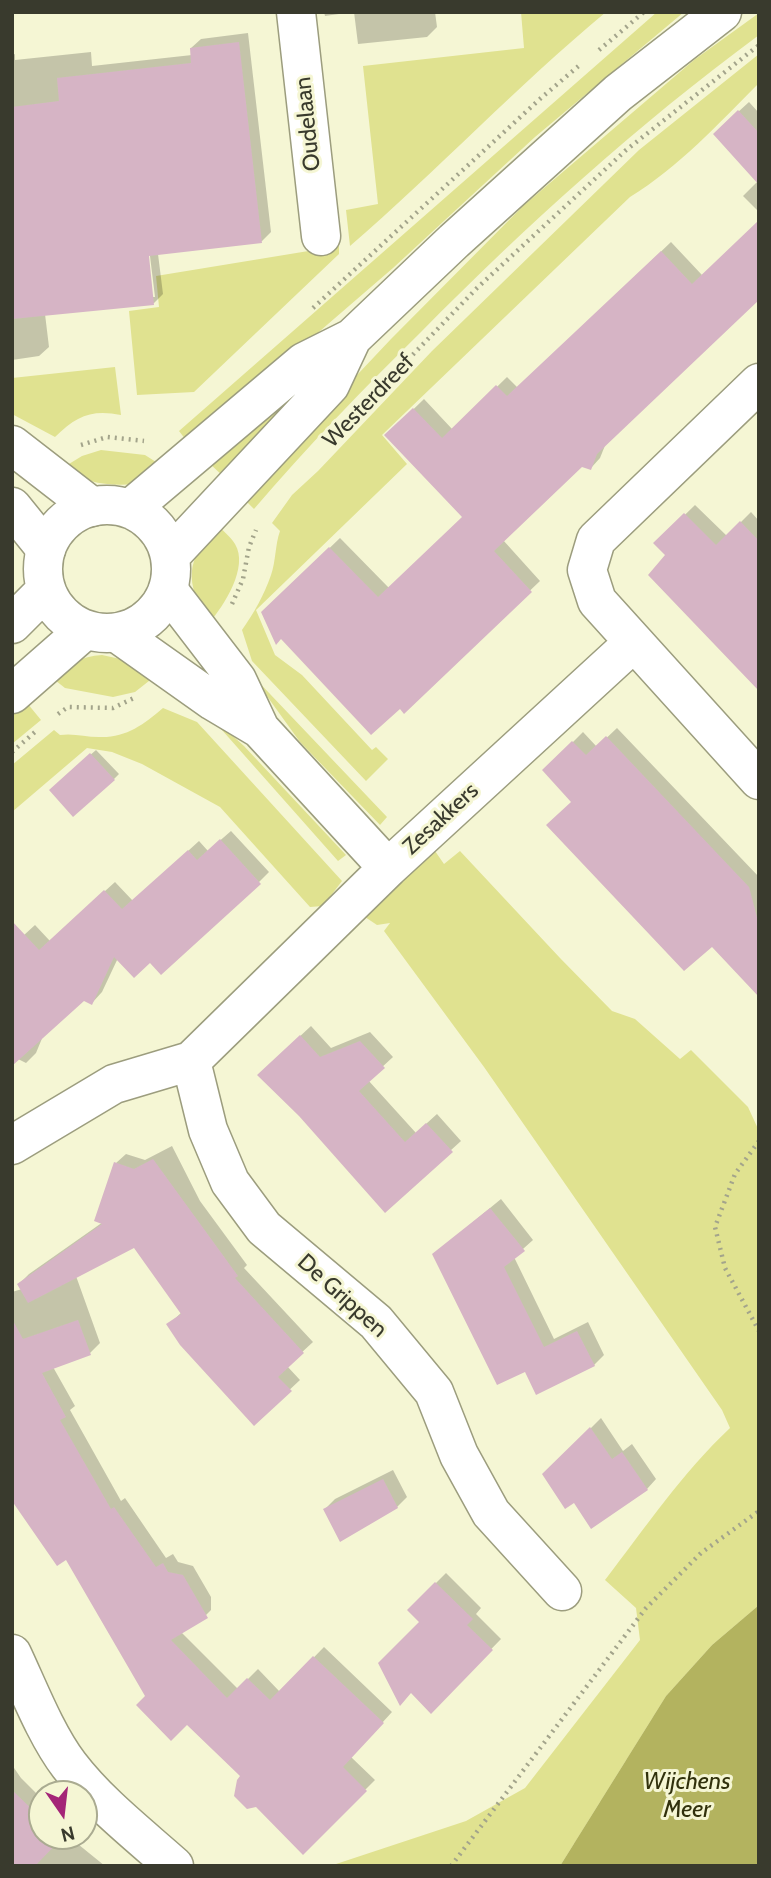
<!DOCTYPE html>
<style>
body{margin:0}
#map{position:relative;width:771px;height:1878px;overflow:hidden;background:#f5f6d4;font-family:Cabin,sans-serif}
canvas{display:block}
.frame{position:absolute;inset:0;border:14px solid #393a2d;pointer-events:none}
.north{position:absolute;left:28px;top:1780px;width:70px;height:70px;box-sizing:border-box;background:#f5f6d4;border:2px solid #aaab91;border-radius:50%;rotate:166deg;font-size:19px;font-weight:700;line-height:28px;text-align:center;color:#393a2d}
.north::after{content:'';display:block;margin:auto;width:24px;height:32px;background:#a42577;clip-path:polygon(50% 0,100% 100%,50% 72%,0 100%)}
</style>
<div id="map">
<canvas width="771" height="1878"></canvas>
<div class="frame"></div>
<div class="north">N</div>
</div>
<script>
const g = document.querySelector('canvas').getContext('2d');
g.lineJoin = 'round';
function paint(path, color) {
  g.fillStyle = color;
  g.fill(path, 'evenodd');
}
function trace(path, color, width, dash) {
  g.strokeStyle = color;
  g.lineWidth = width;
  g.lineCap = dash ? 'butt' : 'round';
  g.setLineDash(dash || []);
  g.stroke(path);
}
function write(font, color, halo, rows, align = 'center') {
  g.font = font + ' Cabin,sans-serif';
  g.lineWidth = 6;
  g.setLineDash([]);
  g.textBaseline = 'middle';
  g.strokeStyle = halo;
  g.fillStyle = color;
  for (const [text, x, y, turn = 0] of rows) {
    g.save();
    g.translate(x, y);
    g.rotate((+turn || 0) * Math.PI / 180);
    g.textAlign = isNaN(turn) ? turn : align;
    if (halo) g.strokeText(text, 0, 0);
    g.fillText(text, 0, 0);
    g.restore();
  }
}
paint(new Path2D(`
 M521,12H606C517,86 438,170 350,246L346,210L378,204L363,66L524,48Z
 M657,12H684L535,137L393,268L189,444L179,431Z
 M759,13V35C636,126 528,224 421,332C363,389 307,447 254,509L242,497L391,339L523,206L694,60Z
 M759,54V83C718,124 679,167 630,197L382,435L407,464L256,610L275,655L302,675L372,750L376,747L388,759L366,781L252,661L242,630C254,613 264,595 271,575C276,561 275,545 280,531L272,523L292,495L318,471L432,351L639,150Z
 M339,246V254L194,392L137,395L129,311L159,307L156,276Z
 M115,367L121,415C92,409 76,416 55,437L12,414V378Z
 M314,371L225,478L208,462Z
 M101,450L145,455L156,462L135,484C110,486 84,484 64,467L82,456Z
 M216,524C222,530 230,536 235,544C249,567 224,606 209,623C184,580 186,563 216,524Z
 M102,655L125,660L154,677L135,692L113,697L65,688L51,677C68,665 81,656 102,655Z
 M251,674L387,817L380,825L300,742Z
 M23,698L41,720L12,744V708Z
 M163,708L197,722L342,881L323,906L310,907L220,807L142,764L112,752L87,748L12,812V765L54,730L60,735C74,733 85,737 99,737C126,738 143,725 163,708Z
 M206,712L244,746L346,855L338,861Z
 M435,851L444,864L460,851L560,958L612,1011L635,1019L680,1059L691,1050L748,1107L759,1131V1605L712,1645L666,1696L560,1866H330L466,1821L525,1788L640,1640L636,1608L605,1580C645,1528 683,1472 730,1428L722,1410L484,1067L384,931L390,923L377,925L365,917Z`), '#e0e290');
paint(new Path2D(`
 M759,1605V1866H560L666,1696L712,1645Z`), '#b3b35f');
paint(new Path2D(`
 M324,12H353L325,16Z
 M354,12H435L437,27L427,37L358,44Z
 M248,33L271,232L262,241L158,254L163,294L154,303L45,314L49,347L39,356L12,360V55L15,54V60L91,52L92,66L192,55L191,48L201,39ZM146,248H149L155,297H152Z
 M749,102L759,113V212L743,196L758,181L725,124Z
 M671,242L702,275L606,443L600,458L591,468L582,465L503,540L540,581L404,711L263,612L340,538L389,588L464,517L387,435L424,399L453,430L507,377L518,388Z
 M695,505L727,536L751,512L759,521V689L668,555L656,543Z
 M617,728L759,877V994L545,770L583,732L597,747Z
 M96,750L119,774L114,779L56,785Z
 M231,831L269,872L259,882L150,960L118,958L102,992L92,1003L84,999L43,1036L36,1053L26,1063L18,1059L12,946L35,925L50,941L115,882L133,901L199,841L208,851Z
 M311,1026L331,1048L370,1032L393,1057L368,1080L416,1133L437,1114L461,1141L385,1210L269,1065Z
 M172,1146L200,1201L247,1265L244,1268L313,1342L287,1366L300,1380L254,1423L168,1325L182,1312L135,1245L76,1276L100,1343L90,1353L53,1367L75,1406L70,1410L121,1501L125,1498L166,1558L173,1554L178,1562L193,1566L211,1597V1610L201,1620L181,1632L238,1689L258,1669L280,1692L324,1647L392,1712L351,1757L375,1780L303,1852L243,1776L187,1722L66,1558L12,1498V1292L22,1289L19,1284L29,1274L103,1222L116,1163L126,1154L145,1160Z
 M501,1199L533,1240L514,1257L554,1339L588,1322L604,1355L594,1365L525,1370L434,1254Z
 M601,1418L623,1451L632,1444L656,1479L647,1489L574,1500L544,1475Z
 M393,1470L407,1497L397,1507L325,1509L335,1499Z
 M446,1573L481,1608L476,1614L501,1639L431,1711L421,1622L409,1610Z
 M12,1765L21,1778L42,1799V1836H68L105,1866H12Z`), '#0003');
paint(new Path2D(`
 M239,42L262,243L149,256L154,305L12,319V107L59,101L57,78L191,63L190,48Z
 M738,110L759,133V185L713,134Z
 M759,220V300L597,454L591,470L582,467L494,551L532,592L404,714L400,709L371,735L281,639L276,645L261,612L329,547L378,597L462,517L384,435L413,408L442,438L496,385L507,396L661,251L692,284Z
 M684,513L716,545L740,521L759,541V691L648,575L665,555L653,543Z
 M606,736L749,887L759,925V997L712,947L684,971L546,825L571,802L542,770L572,741L586,755Z
 M90,753L115,780L73,817L49,790Z
 M220,839L261,884L161,975L150,963L134,978L114,957L92,1005L84,1001L12,1066V921L39,950L104,890L122,909L188,850L197,860Z
 M300,1035L320,1057L360,1041L385,1068L359,1091L405,1142L426,1123L453,1152L385,1213L299,1116L257,1075Z
 M153,1159L238,1276L235,1278L304,1353L278,1377L292,1391L254,1426L180,1345L166,1324L181,1314L134,1248L28,1303L17,1284L102,1224L94,1221L114,1162L134,1169Z
 M490,1208L525,1251L504,1267L544,1347L577,1331L595,1366L536,1395L525,1372L497,1385L432,1254Z
 M12,1319L23,1339L78,1320L91,1355L42,1373L66,1417L60,1420L111,1509L114,1507L156,1567L163,1563L168,1572L183,1575L208,1618L171,1640L227,1698L247,1678L270,1700L313,1656L384,1723L343,1767L367,1791L303,1855L256,1807L247,1809L234,1796L237,1780L240,1776L187,1725L171,1741L136,1705L145,1696L66,1560L57,1566L12,1501Z
 M590,1427L612,1459L622,1452L648,1490L591,1529L574,1503L565,1509L542,1474Z
 M383,1479L398,1508L340,1542L323,1509Z
 M435,1582L473,1619L467,1625L493,1650L431,1714L411,1693L400,1706L378,1663L419,1622L407,1610Z
 M12,1790L42,1819V1836H60L62,1838L35,1866H12Z`), '#d6b4c5');
const minor = new Path2D(`
 M296,12L321,236
 M759,383L596,540L587,570L597,601L759,780
 M12,445L92,507
 M12,507L46,549
 M168,590L237,680L260,729L388,868L633,643
 M117,633L213,701L260,729
 M191,1061L208,1130L230,1182L264,1228L376,1322L434,1392L459,1455L491,1513L562,1591
 M12,1145L114,1084L191,1061L388,868
 M12,1654C28,1688 46,1735 69,1765C98,1803 138,1834 174,1866`);
const tertiary = new Path2D(`
 M43 569a64 64 0 1 1 128 0a64 64 0 1 1-128 0Z
 M130,509L304,362L352,338L454,241L618,93L722,12
 M170,556L330,385L352,338
 M12,624L46,590
 M12,694L85,630`);
trace(minor, '#9c9d7e', 41);
trace(tertiary, '#9c9d7e', 41);
trace(new Path2D(`
 M599,50L644,12
 M313,308L541,98L581,64
 M374,395L477,288L625,151L759,45
 M81,445L107,437L144,441
 M232,604L243,579L249,547L256,530
 M58,714L68,707L113,708L136,697
 M12,752L35,732
 M759,1141L735,1174L715,1227L725,1268L759,1331
 M451,1866L646,1608L701,1553L759,1511`), '#a3a48b', 4.5, [2, 5]);
trace(minor, '#fff', 38);
trace(tertiary, '#fff', 38);
write('23px', '#393a2d', '#f5f6d4', [
 ["Oudelaan",308,124,-96],
 ["Westerdreef",369,401,-46],
 ["Zesakkers",441,819,-43],
 ["De Grippen",342,1296,42]
]);
write('italic 24px', '#31310c', '#f5f6d4', [
 ["Wijchens",687,1782],
 ["Meer",687,1810]
]);
</script>
